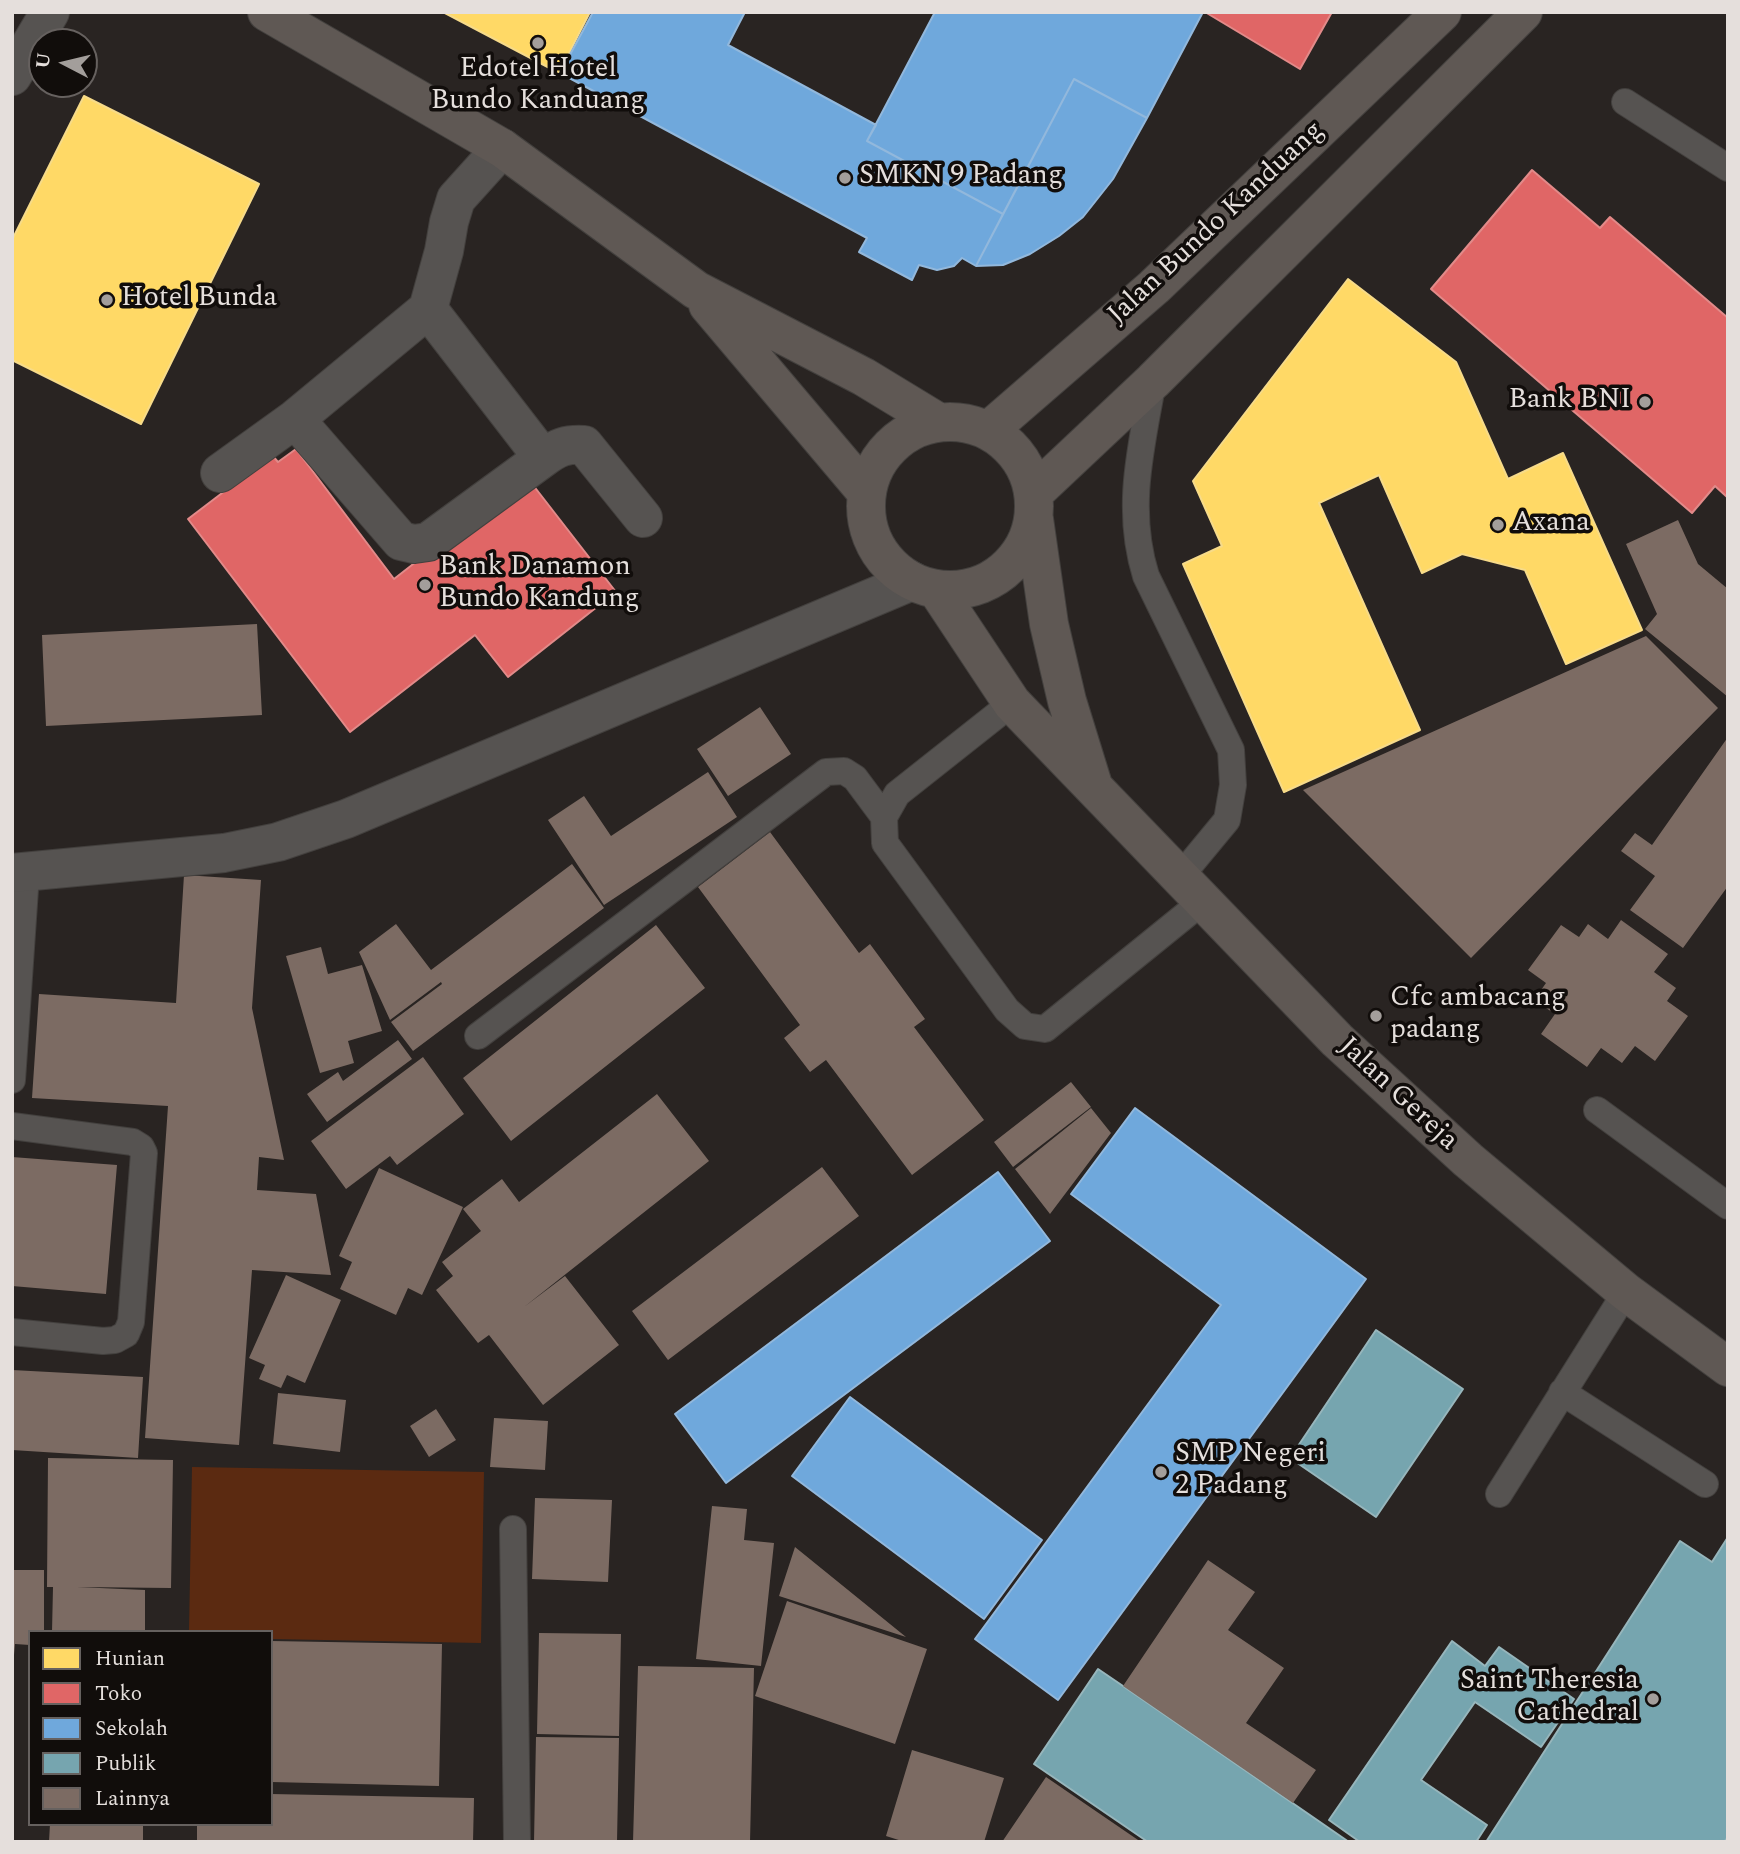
<!DOCTYPE html>
<style>
body{margin:0}
#map{position:relative;width:1740px;height:1854px;overflow:hidden;background:#292422;font-family:Spectral,serif}
canvas{display:block}
.frame{position:absolute;inset:0;border:14px solid #e5dfdc;pointer-events:none}
.legend{position:absolute;left:28px;top:1630px;width:245px;height:196px;box-sizing:border-box;background:#110d0b;border:2px solid #66615f;margin:0;padding:9px 12px;list-style:none;font-size:21px;color:#e5dfdc}
.legend li{display:flex;align-items:center;gap:14px;height:35px}
.legend b{width:35px;border:2px solid #66615f}
.north{position:absolute;left:28px;top:28px;width:70px;height:70px;box-sizing:border-box;background:#110d0b;border:2px solid #66615f;border-radius:50%;rotate:277deg;font-size:19px;font-weight:700;line-height:28px;text-align:center;color:#e5dfdc}
.north::after{content:'';display:block;margin:auto;width:24px;height:32px;background:#a39e9b;clip-path:polygon(50% 0,100% 100%,50% 72%,0 100%)}
</style>
<div id="map">
<canvas width="1740" height="1854"></canvas>
<div class="frame"></div>
<ul class="legend">
<li><b style="height:19px;background:#ffd966"></b>Hunian</li>
<li><b style="height:19px;background:#e06666"></b>Toko</li>
<li><b style="height:19px;background:#6fa8dc"></b>Sekolah</li>
<li><b style="height:19px;background:#76a5af"></b>Publik</li>
<li><b style="height:19px;background:#7c6b63"></b>Lainnya</li>
</ul>
<div class="north">U</div>
</div>
<script>
const g = document.querySelector('canvas').getContext('2d');
g.lineJoin = 'round';
function paint(path, color) {
  g.fillStyle = color;
  g.fill(path, 'evenodd');
}
function trace(path, color, width, dash) {
  g.strokeStyle = color;
  g.lineWidth = width;
  g.lineCap = dash ? 'butt' : 'round';
  g.setLineDash(dash || []);
  g.stroke(path);
}
function write(font, color, halo, rows, align = 'center') {
  g.font = font + ' Spectral,serif';
  g.lineWidth = 7;
  g.setLineDash([]);
  g.textBaseline = 'middle';
  g.strokeStyle = halo;
  g.fillStyle = color;
  for (const [text, x, y, turn = 0] of rows) {
    g.save();
    g.translate(x, y);
    g.rotate((+turn || 0) * Math.PI / 180);
    g.textAlign = isNaN(turn) ? turn : align;
    if (halo) g.strokeText(text, 0, 0);
    g.fillText(text, 0, 0);
    g.restore();
  }
}
paint(new Path2D(`
 M192,1467L484,1472L481,1643L271,1639V1632H189Z`), '#5b2a11');
const homes = new Path2D(`
 M443,12H590L559,73Z
 M84,96L259,184L141,424L12,360V240Z
 M1348,279L1456,362L1508,479L1563,453L1642,630L1566,664L1525,570L1462,554L1422,573L1379,475L1319,503L1420,730L1284,792L1183,564L1222,546L1193,481Z`);
paint(homes, '#ffd966');
trace(homes, '#f7db89', 2);
const shops = new Path2D(`
 M1205,12H1332L1300,69Z
 M1532,170L1600,228L1610,217L1728,318L1727,497L1715,486L1692,513L1431,289Z
 M296,449L394,579L526,476L616,592L508,677L475,635L350,732L188,519L272,455L278,462Z`);
paint(shops, '#e06666');
trace(shops, '#e28a89', 2);
const schools = new Path2D(`
 M593,12H745L728,45L876,125L867,141L1003,214L976,266L962,258L954,266L937,270L919,265L912,280L859,252L867,238L560,73Z
 M935,12H1203L1147,118L1074,79L1003,214L867,141Z
 M1074,79L1147,118L1113,179L1083,217L1059,236L1030,254L1003,265L976,266Z
 M1135,1108L1366,1279L1058,1700L975,1639L1221,1305L1071,1194Z
 M998,1172L1050,1241L726,1483L675,1414Z
 M850,1397L1042,1540L984,1619L792,1476Z`);
paint(schools, '#6fa8dc');
trace(schools, '#92b8dc', 2);
const public = new Path2D(`
 M1376,1330L1463,1389L1376,1517L1290,1458Z
 M1728,1537V1837L1724,1842H1486L1680,1541L1712,1562Z
 M1452,1641L1485,1666L1499,1647L1574,1699L1541,1747L1475,1702L1421,1780L1487,1825L1476,1842H1360L1329,1820Z
 M1098,1669L1123,1686L1349,1842H1148L1034,1764Z`);
paint(public, '#76a5af');
trace(public, '#97b6bc', 2);
paint(new Path2D(`
 M1678,520L1698,564L1728,589V697L1645,629L1657,614L1626,544Z
 M257,624L262,715L46,726L42,635Z
 M1646,636L1718,708L1471,958L1303,790Z
 M760,707L791,754L728,796L697,749Z
 M1728,737V886L1683,948L1630,910L1655,876L1621,851L1635,833L1652,845Z
 M708,772L737,817L604,905L548,820L584,796L611,836Z
 M770,832L859,953L870,944L925,1019L914,1027L984,1120L912,1175L826,1060L810,1072L784,1038L800,1025L698,887Z
 M572,864L604,908L413,1051L391,1022L442,984L441,982L390,1020L359,952L396,924L431,970Z
 M184,875L261,880L252,1008L284,1160L259,1157L257,1190L316,1194L331,1275L252,1270L239,1445L145,1438L168,1106L32,1098L39,994L176,1003Z
 M1621,920L1668,954L1654,972L1676,988L1667,1001L1688,1016L1655,1061L1635,1046L1622,1063L1601,1048L1587,1067L1541,1034L1555,1014L1534,1000L1546,983L1528,970L1561,925L1579,937L1588,924L1608,939Z
 M656,925L705,988L511,1141L463,1078Z
 M321,947L328,974L362,965L382,1031L348,1041L354,1063L320,1073L286,956Z
 M398,1040L412,1059L327,1122L307,1094L338,1072L343,1081Z
 M423,1057L464,1114L397,1165L390,1156L346,1189L311,1141Z
 M1071,1082L1091,1107L1013,1167L994,1142Z
 M657,1094L709,1161L524,1307L565,1276L619,1345L543,1405L489,1335L478,1343L436,1290L453,1276L442,1262L481,1231L463,1209L502,1179L519,1202Z
 M1091,1108L1111,1133L1050,1214L1015,1169Z
 M12,1157L117,1165L106,1294L12,1286Z
 M822,1167L859,1216L668,1360L632,1311Z
 M379,1168L463,1207L422,1295L408,1288L396,1315L340,1289L352,1262L339,1256Z
 M286,1275L341,1300L305,1383L287,1375L281,1388L259,1379L265,1365L249,1358Z
 M12,1370L143,1377L138,1458L12,1450Z
 M278,1393L346,1400L340,1452L273,1444Z
 M436,1409L456,1440L429,1457L410,1426Z
 M494,1418L548,1421L545,1470L490,1467Z
 M48,1458L173,1460L171,1588L77,1587L145,1590V1632H52L53,1587H47Z
 M535,1498L612,1500L608,1582L532,1579Z
 M712,1506L747,1509L744,1540L774,1543L761,1666L696,1659Z
 M795,1547L906,1637L779,1596Z
 M1208,1560L1255,1592L1228,1630L1284,1668L1246,1723L1316,1770L1293,1803L1123,1686Z
 M12,1570H44V1632H30V1645L15,1644L14,1655H12Z
 M787,1601L927,1649L895,1744L755,1696Z
 M539,1633L621,1634L619,1736L537,1734Z
 M271,1641L442,1644L439,1786L271,1782Z
 M638,1666L754,1668L750,1842H633Z
 M536,1737L619,1738L617,1842H534Z
 M912,1750L1004,1778L984,1842H905L886,1836Z
 M1046,1777L1141,1842H1002Z
 M271,1794L474,1798L473,1842H197V1824H271Z
 M50,1824H143V1842H49Z`), '#7c6b63');
const lane = new Path2D(`
 M1625,102L1728,168
 M1153,381C1141,448 1125,509 1146,576L1231,750L1233,785L1227,820L1179,878
 M1012,703L897,794L884,817L885,843L1007,1010L1025,1026L1045,1029L1203,901
 M478,1036L826,772L844,771L855,778L884,817
 M12,1080L26,874
 M1597,1110L1728,1206
 M12,1126L133,1142L141,1147L144,1153L131,1322L126,1334L115,1340L103,1341L12,1332
 M1562,1392L1705,1484
 M1499,1494L1626,1292
 M513,1529L517,1842`);
const street = new Path2D(`
 M12,76L50,12
 M428,309L543,458C558,447 566,444 584,445L643,518
 M295,419L401,541L414,544L428,542L543,458
 M220,473L295,419L428,309L444,251L449,222L456,199L502,148
 M12,873L224,853L278,842L346,819L912,581`);
const secondary = new Path2D(`
 M267,12L502,148L696,290L864,377L938,422
 M708,305L867,493
 M866 506a84 84 0 1 1 168 0a84 84 0 1 1-168 0Z
 M989,430L1154,287L1442,12
 M1034,493L1153,381L1523,12
 M1034,519L1049,624L1067,701L1092,782
 M937,590L1012,703L1337,1040L1468,1160L1626,1292L1728,1367`);
trace(lane, '#43403e', 28);
trace(street, '#43403e', 40);
trace(secondary, '#43403e', 40);
trace(lane, '#565351', 26);
trace(street, '#565351', 38);
trace(secondary, '#5f5854', 38);
for (const [x, y, r, color] of [
 [538,43,7,"#a39e9b"],
 [845,178,7,"#a39e9b"],
 [107,300,7,"#a39e9b"],
 [1645,402,7,"#a39e9b"],
 [1498,525,7,"#a39e9b"],
 [425,585,7,"#a39e9b"],
 [1376,1016,7,"#a39e9b"],
 [1161,1472,7,"#a39e9b"],
 [1653,1699,7,"#a39e9b"]
]) {
  const dot = new Path2D();
  dot.arc(x, y, r, 0, 2 * Math.PI);
  g.fillStyle = color;
  g.fill(dot);
  trace(dot, '#110d0b', 2.5);
}
write('28px', '#e5dfdc', '#110d0b', [
 ["Edotel Hotel",538,71,"center"],
 ["Bundo Kanduang",538,103,"center"],
 ["SMKN 9 Padang",859,178],
 ["Hotel Bunda",121,300],
 ["Bank BNI",1631,402,"right"],
 ["Axana",1512,525],
 ["Bank Danamon",439,569],
 ["Bundo Kandung",439,601],
 ["Cfc ambacang",1390,1000],
 ["padang",1390,1032],
 ["SMP Negeri",1175,1456],
 ["2 Padang",1175,1488],
 ["Saint Theresia",1639,1683,"right"],
 ["Cathedral",1639,1715,"right"]
], 'left');
write('28px', '#e5dfdc', '#110d0b', [
 ["Jalan Bundo Kanduang",1217,224,-43],
 ["Jalan Gereja",1397,1095,43]
]);
</script>
